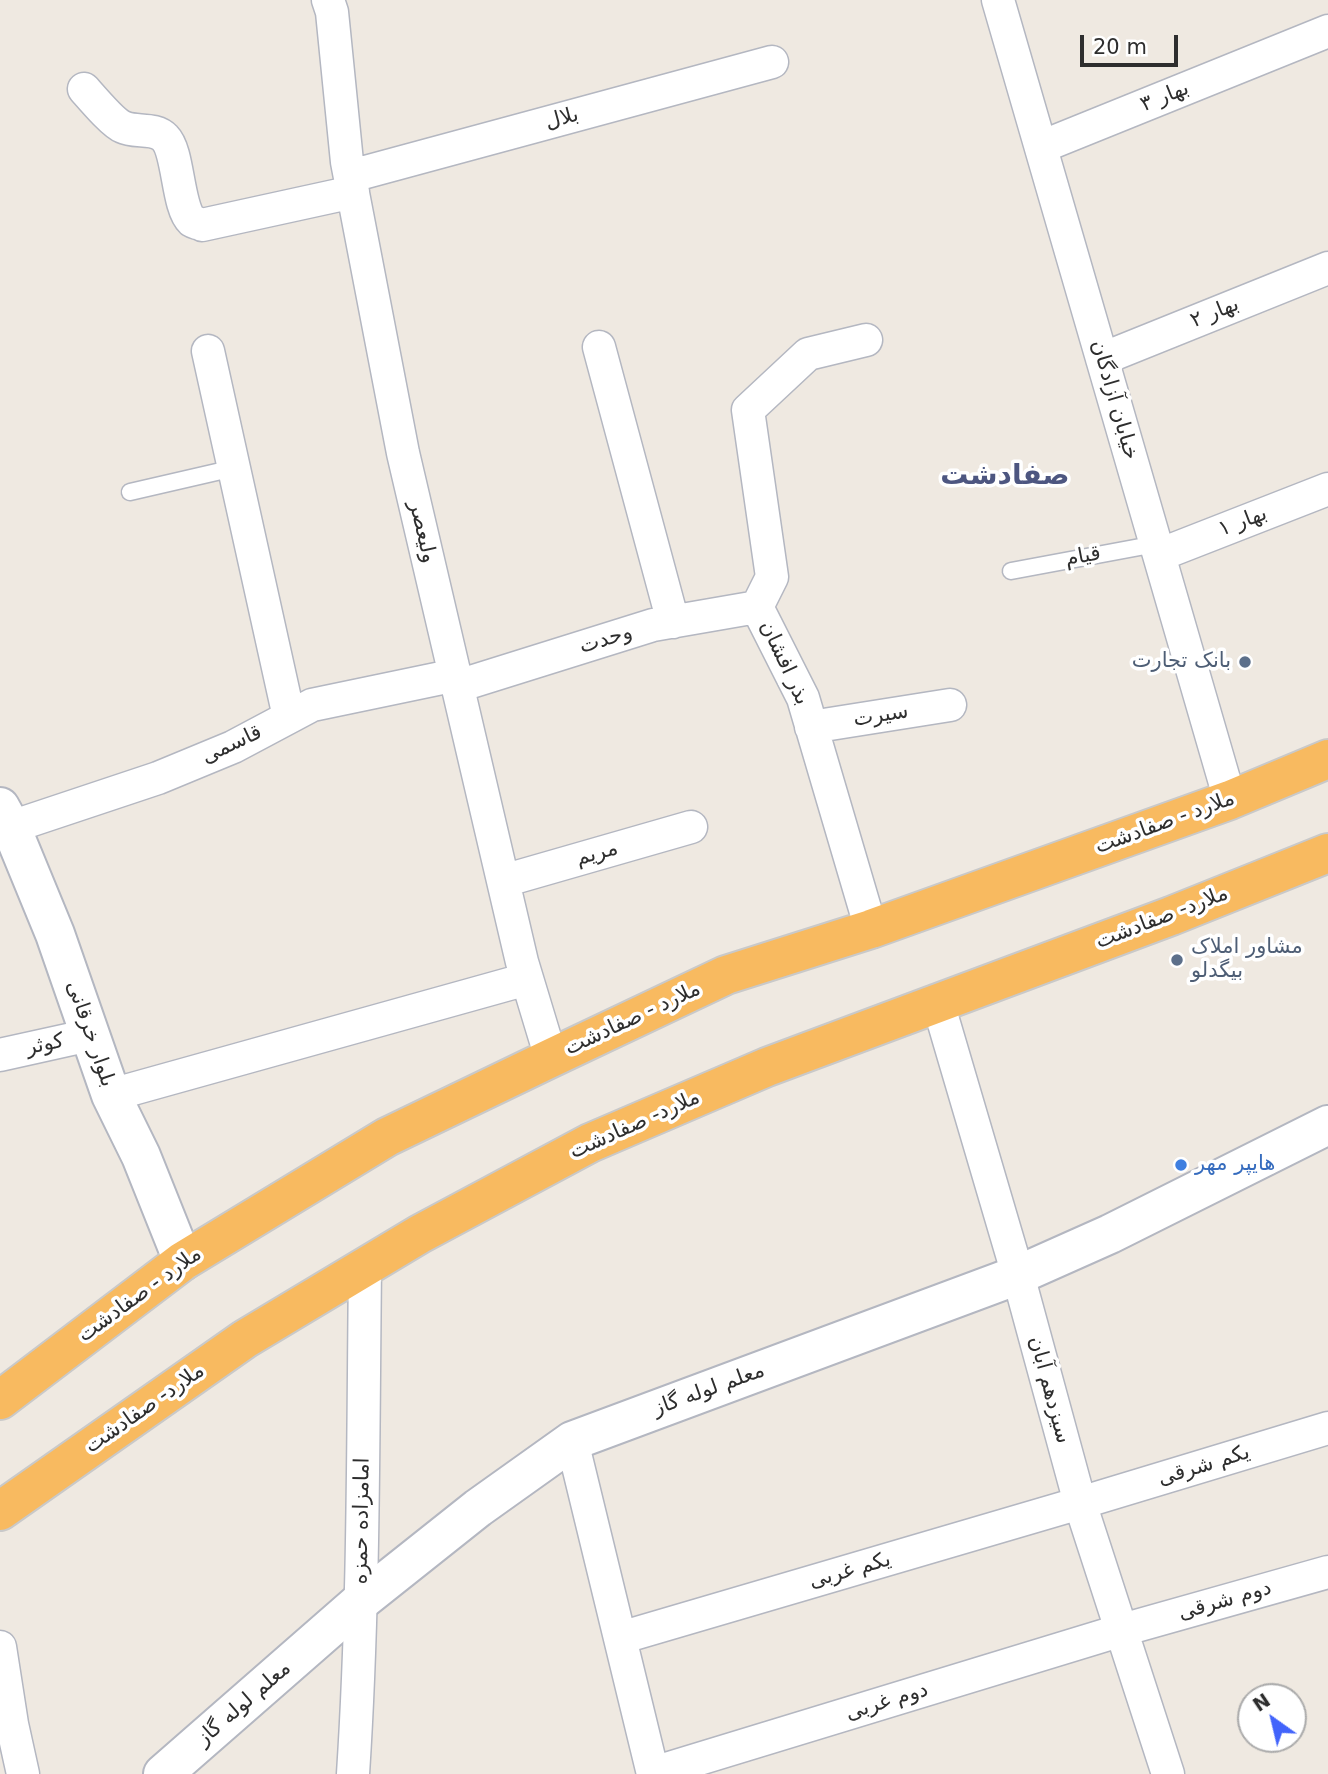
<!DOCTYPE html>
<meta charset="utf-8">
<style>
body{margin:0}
#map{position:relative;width:1328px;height:1774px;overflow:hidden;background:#efe9e1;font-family:"DejaVu Sans",sans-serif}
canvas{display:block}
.north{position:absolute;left:1237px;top:1683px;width:70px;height:70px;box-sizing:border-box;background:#fff;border:2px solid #ababab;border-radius:50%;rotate:326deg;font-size:19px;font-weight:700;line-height:28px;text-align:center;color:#2e2e2e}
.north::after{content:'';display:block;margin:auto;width:24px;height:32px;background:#4264fb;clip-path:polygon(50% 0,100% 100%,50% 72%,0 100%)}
.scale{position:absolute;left:1080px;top:35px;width:98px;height:32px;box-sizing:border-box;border:4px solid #2e2e2e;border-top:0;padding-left:9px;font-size:21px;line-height:24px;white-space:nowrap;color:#2e2e2e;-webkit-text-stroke:5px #fff;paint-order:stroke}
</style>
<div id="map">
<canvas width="1328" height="1774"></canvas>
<div class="north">N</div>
<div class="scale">20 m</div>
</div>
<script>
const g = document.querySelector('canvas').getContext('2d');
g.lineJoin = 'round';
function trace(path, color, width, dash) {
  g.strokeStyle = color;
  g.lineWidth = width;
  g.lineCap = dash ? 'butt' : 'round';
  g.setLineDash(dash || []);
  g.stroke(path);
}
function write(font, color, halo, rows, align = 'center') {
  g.font = font + ' "DejaVu Sans",Vazirmatn,sans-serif';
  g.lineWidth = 7;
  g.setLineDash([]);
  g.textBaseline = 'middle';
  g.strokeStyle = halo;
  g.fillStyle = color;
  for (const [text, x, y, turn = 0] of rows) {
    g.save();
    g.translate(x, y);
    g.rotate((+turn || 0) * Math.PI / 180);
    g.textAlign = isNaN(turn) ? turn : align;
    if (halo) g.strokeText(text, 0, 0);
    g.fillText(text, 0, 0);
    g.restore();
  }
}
const service = new Path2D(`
 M130,492L234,468
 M1011,571L1156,544`);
const minor = new Path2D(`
 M328,0L332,12L347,162L403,453L522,962L551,1058
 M998,0L1230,800
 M84,89C92,98 113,123 123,127C135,133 155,127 165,138C179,152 177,207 192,221C195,223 199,223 202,225L353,192
 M1041,147L1328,31
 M351,176L772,62
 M866,340L808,354L748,410L772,577L757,607L803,698L871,929
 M599,347L673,622
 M208,351L289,717
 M1102,359L1328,268
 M1159,555L1328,489
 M458,686L653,625L757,607
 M811,727L950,705
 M11,827L158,778L233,747L312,705L456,675
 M503,881L691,827
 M938,1003L1018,1275L1080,1503L1168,1774
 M0,1055L90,1035
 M111,1095L527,979
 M572,1441L653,1774
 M620,1638L1080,1503L1328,1428
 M0,1647L12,1724L23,1774
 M653,1773L1122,1630L1328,1572
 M353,1774C364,1605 363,1436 365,1267`);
const tertiary = new Path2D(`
 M0,807L11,827L55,934L111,1095L141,1156L183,1261
 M163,1774L361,1601L478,1508L572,1441L1018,1275L1110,1234L1328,1125`);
const trunk = new Path2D(`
 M0,1400L183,1261L387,1137L551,1058L726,975L871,929L1230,800L1328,759
 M0,1511L245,1339L420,1234L590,1143L767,1067L1171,916L1328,853`);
trace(service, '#b4b7c1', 19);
trace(minor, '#b4b7c1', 35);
trace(tertiary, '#b4b7c1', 42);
trace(trunk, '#c9c9c9', 42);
trace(service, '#fff', 16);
trace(minor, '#fff', 32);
trace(tertiary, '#fff', 38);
trace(trunk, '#f8ba60', 38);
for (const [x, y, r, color] of [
 [1245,662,7,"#5c6f8a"],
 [1177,960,7,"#5c6f8a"],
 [1181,1165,7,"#3f7fe0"]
]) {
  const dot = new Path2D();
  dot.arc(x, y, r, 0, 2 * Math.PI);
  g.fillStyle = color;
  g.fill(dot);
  trace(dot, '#fff', 2.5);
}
write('21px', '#2e2e2e', '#fff', [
 ["بهار ۳",1165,97,-22],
 ["بلال",562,119,-15],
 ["بهار ۲",1215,313,-22],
 ["خیابان آزادگان",1114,400,74],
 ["بهار ۱",1243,522,-21],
 ["ولیعصر",422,532,77],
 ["قیام",1083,557,-11],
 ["وحدت",606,640,-17],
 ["بذر افشان",784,663,65],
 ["سیرت",881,716,-9],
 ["قاسمی",232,745,-25],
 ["ملارد - صفادشت",1165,823,-20],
 ["مریم",597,854,-16],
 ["ملارد- صفادشت",1162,918,-21],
 ["ملارد - صفادشت",633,1019,-25],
 ["بلوار خرقانی",90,1034,71],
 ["کوثر",45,1045,-12],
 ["ملارد- صفادشت",635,1125,-24],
 ["ملارد - صفادشت",140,1295,-36],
 ["معلم لوله گاز",709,1390,-20],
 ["سیزدهم آبان",1049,1390,75],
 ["ملارد- صفادشت",145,1409,-35],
 ["یکم شرقی",1204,1466,-17],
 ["امامزاده حمزه",362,1521,-89],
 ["یکم غربی",850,1571,-16],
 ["دوم شرقی",1225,1601,-16],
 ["دوم غربی",887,1702,-17],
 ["معلم لوله گاز",244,1704,-41]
]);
write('21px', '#4e5e75', '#fff', [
 ["بانک تجارت",1231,662],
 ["مشاور املاک",1191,948,"left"],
 ["بیگدلو",1191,972,"left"]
], 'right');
write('21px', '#366cbe', '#fff', [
 ["هایپر مهر",1195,1165]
], 'left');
write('bold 28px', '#4d5680', '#fff', [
 ["صفادشت",1005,477]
]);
</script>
